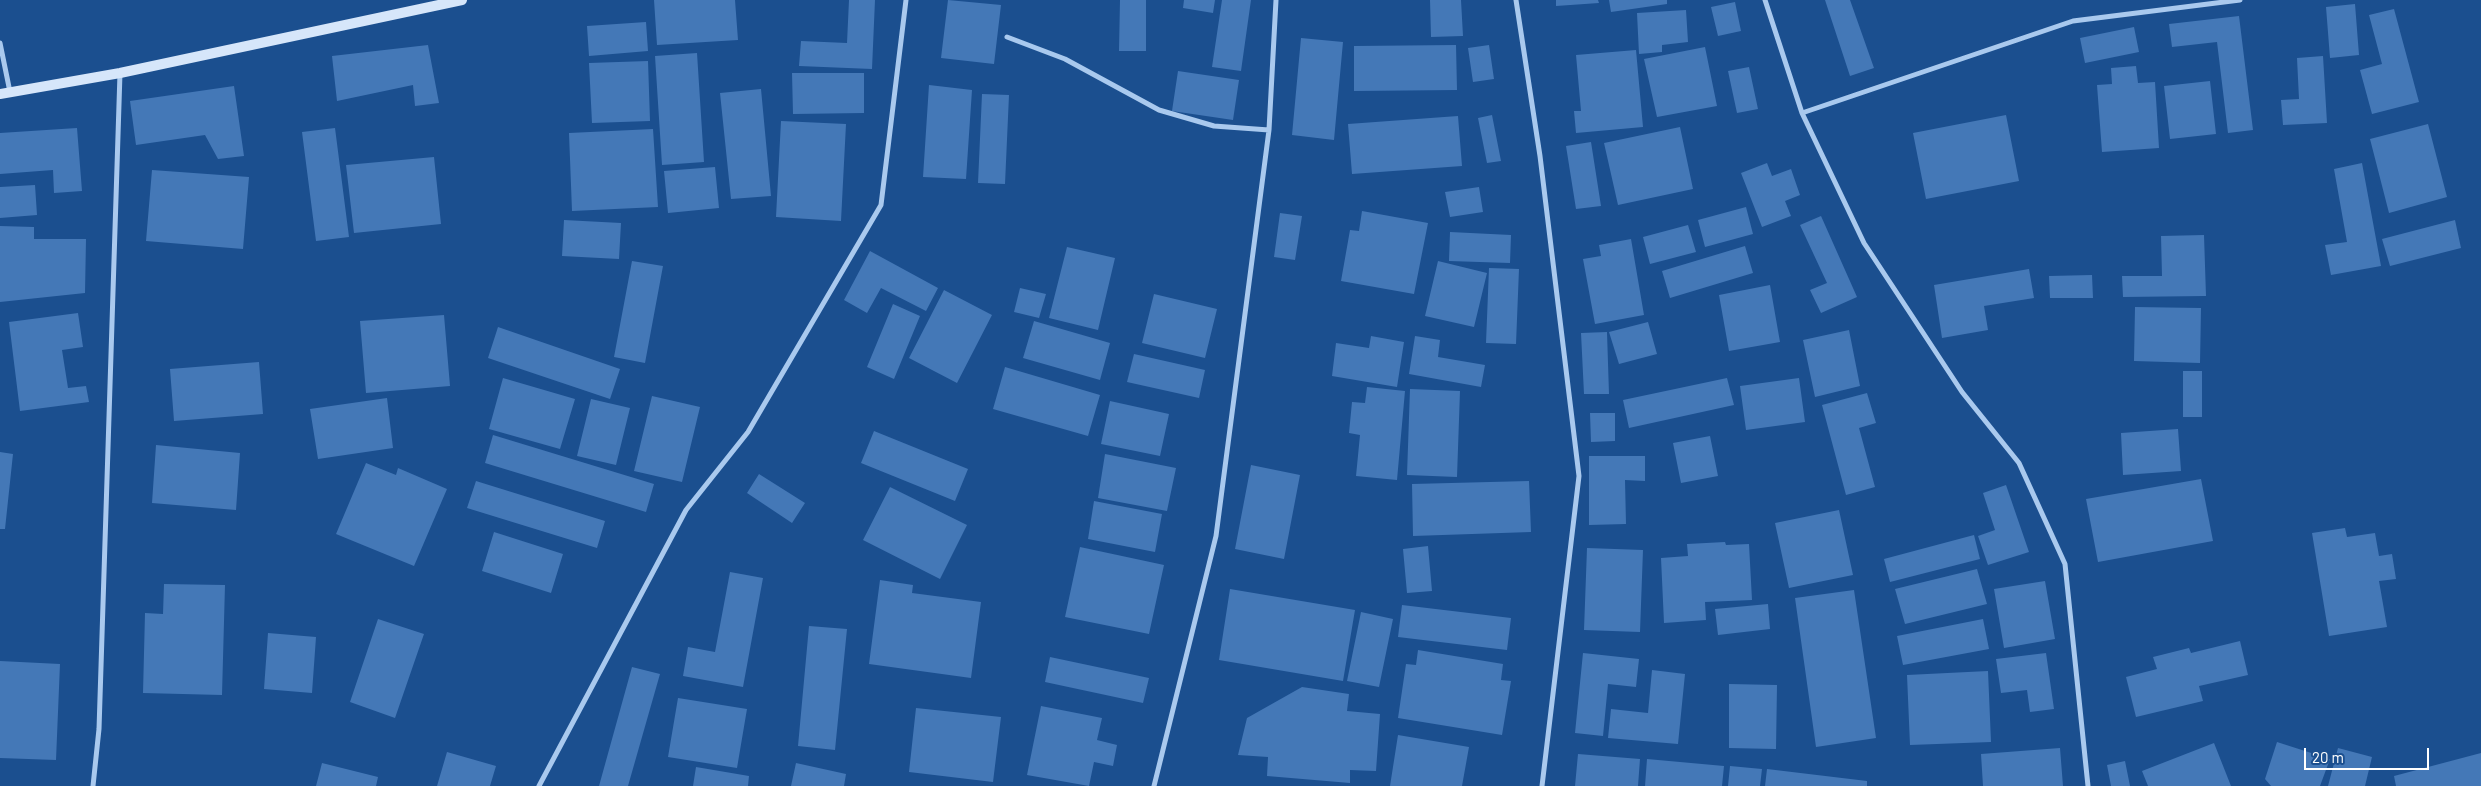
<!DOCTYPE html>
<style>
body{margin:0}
#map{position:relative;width:2481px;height:786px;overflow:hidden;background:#1b4f8f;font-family:Barlow,sans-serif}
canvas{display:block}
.scale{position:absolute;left:2304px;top:748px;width:125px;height:22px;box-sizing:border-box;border:2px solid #fff;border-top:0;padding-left:6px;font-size:15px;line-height:18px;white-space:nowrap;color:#fff;-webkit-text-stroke:4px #1b4f8f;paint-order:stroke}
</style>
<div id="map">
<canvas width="2481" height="786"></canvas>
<div class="scale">20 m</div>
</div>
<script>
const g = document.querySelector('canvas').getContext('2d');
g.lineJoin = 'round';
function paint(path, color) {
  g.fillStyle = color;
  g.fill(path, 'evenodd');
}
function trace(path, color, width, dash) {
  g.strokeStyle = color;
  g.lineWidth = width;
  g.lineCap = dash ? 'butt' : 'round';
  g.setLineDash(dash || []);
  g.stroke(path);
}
paint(new Path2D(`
 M654,0H735L738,40L657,45Z
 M849,0H875L872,69L799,66L801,41L847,43Z
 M948,0L1001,5L994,64L941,58Z
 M1120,0H1146V51H1119Z
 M1184,0H1215L1213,13L1183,8Z
 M1222,0H1251L1241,71L1212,67Z
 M1430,0H1461L1463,36L1431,37Z
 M1556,0H1598L1599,3L1556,6Z
 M1609,0H1667V4L1611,12Z
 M1825,0H1850L1874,68L1850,76Z
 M1735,2L1741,31L1718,36L1711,7Z
 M2355,4L2359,55L2330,58L2326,7Z
 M2394,9L2419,102L2372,114L2360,70L2382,64L2369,15Z
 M1686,10L1688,42L1662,45V52L1639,54L1637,13Z
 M2239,16L2253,130L2228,133L2217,42L2172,47L2169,24Z
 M646,22L648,51L589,56L587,26Z
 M2134,27L2139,52L2085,63L2080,38Z
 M1301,38L1343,42L1334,140L1292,135Z
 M428,45L439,103L415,106L413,85L337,101L332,56Z
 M1456,45L1457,90L1354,91V46Z
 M1489,45L1494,79L1473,82L1468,48Z
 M1705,47L1717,106L1657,117L1644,59Z
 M1636,50L1643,127L1576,133L1574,111H1581L1576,55Z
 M697,53L704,162L662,165L655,56Z
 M2323,56L2327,123L2283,125L2281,100L2299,99L2297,58Z
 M648,61L650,121L592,123L589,63Z
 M2136,66L2138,83L2155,82L2159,148L2102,152L2097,85L2112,84L2111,68Z
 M1749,67L1758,109L1737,113L1728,71Z
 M1178,71L1239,80L1233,120L1172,111Z
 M792,73H864V113L793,114Z
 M2210,81L2216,134L2170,139L2164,86Z
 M929,85L972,90L966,179L923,177Z
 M234,86L244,156L218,159L205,135L136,145L130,101Z
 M761,89L771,196L731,199L720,93Z
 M982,94L1009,95L1005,184L978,183Z
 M1492,115L1501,161L1487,163L1478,118Z
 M2006,115L2019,181L1926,199L1913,133Z
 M1458,116L1462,166L1352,174L1348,124Z
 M781,121L846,124L841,221L776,217Z
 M2428,124L2447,197L2389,213L2370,139Z
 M1680,127L1693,189L1618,205L1604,143Z
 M77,128L82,191L54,193L53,170L0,174V133Z
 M335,128L349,237L316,241L302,132Z
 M653,129L658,207L572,211L569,133Z
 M1591,142L1601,206L1576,209L1566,146Z
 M434,157L441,224L354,233L346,165Z
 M1767,163L1772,176L1791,169L1800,195L1785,201L1791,216L1762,227L1741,173Z
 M2362,163L2381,266L2331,275L2325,245L2347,242L2334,169Z
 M715,167L719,208L668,213L664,171Z
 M152,170L249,177L243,249L146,241Z
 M35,185L37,215L0,218V187Z
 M1479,187L1483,212L1450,217L1445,192Z
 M1746,207L1753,234L1705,247L1698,220Z
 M1362,211L1428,223L1414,294L1341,281L1350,230L1359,231Z
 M1280,213L1302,216L1295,260L1274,257Z
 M1821,216L1857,297L1821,313L1810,290L1827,283L1800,225Z
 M564,220L621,223L619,259L562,256Z
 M2455,220L2461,248L2390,266L2382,239Z
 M1688,225L1696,252L1650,264L1643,237Z
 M0,226L34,227V239H86L85,293L0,302Z
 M1450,232L1511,235L1510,263L1449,261Z
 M2204,235L2206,296L2123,297L2122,276H2162L2161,236Z
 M1631,239L1644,315L1595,324L1583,259L1601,256L1599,245Z
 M1745,246L1753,273L1670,298L1662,271Z
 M1067,247L1115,258L1098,330L1049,318Z
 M870,251L938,288L926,311L881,288L867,313L844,300Z
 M632,261L663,266L645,363L614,357Z
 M1438,261L1487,273L1474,327L1425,316Z
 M1489,268L1519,269L1516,344L1486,343Z
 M2029,269L2034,298L1984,306L1988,330L1942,338L1934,285Z
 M2092,275L2093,298H2050L2049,276Z
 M1770,285L1780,342L1729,351L1719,295Z
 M1020,288L1046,294L1039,318L1014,312Z
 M944,290L992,315L957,383L909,358Z
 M1154,294L1217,309L1205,358L1142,343Z
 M893,304L920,316L894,379L867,367Z
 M2135,307L2201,308L2200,363L2134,361Z
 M78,313L83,347L62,350L68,388L86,386L89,402L20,411L9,322Z
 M444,315L450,386L366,393L360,321Z
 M1034,321L1110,343L1100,380L1023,358Z
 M1648,322L1657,354L1619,364L1609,332Z
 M498,327L620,369L610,399L488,358Z
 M1849,330L1860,386L1815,397L1803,340Z
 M1607,332L1609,394H1584L1581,333Z
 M1371,336L1404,342L1397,387L1332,376L1336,343L1369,348Z
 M1415,336L1440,340L1438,357L1485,365L1481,387L1409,374Z
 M1134,354L1205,370L1199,398L1127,382Z
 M259,362L263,414L174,421L170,369Z
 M1005,367L1100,395L1088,436L993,409Z
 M2183,371H2202V417H2183Z
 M503,378L575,399L560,449L489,429Z
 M1727,378L1734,405L1629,428L1623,400Z
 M1799,378L1805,422L1746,430L1740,386Z
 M1367,387L1405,391L1397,480L1356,476L1360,435L1349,433L1352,402L1365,403Z
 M1410,389L1460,391L1457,477L1407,475Z
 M1867,393L1876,423L1859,428L1875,487L1846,495L1822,405Z
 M652,396L700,407L682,482L634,471Z
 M387,398L393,448L318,459L310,409Z
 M591,399L630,408L616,465L577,456Z
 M1110,401L1169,414L1160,456L1101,444Z
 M1590,413H1615V441L1591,442Z
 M2178,429L2181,471L2123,475L2121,433Z
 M874,431L968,469L955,501L861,463Z
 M493,435L654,484L646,512L485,463Z
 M1710,436L1718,476L1681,483L1673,443Z
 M156,445L240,453L236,510L152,503Z
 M0,452L13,454L5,529H0Z
 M1105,454L1176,468L1167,511L1098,498Z
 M1589,456H1645V481L1625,480L1626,524L1589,525Z
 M366,463L396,475L398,468L447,489L414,566L336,534Z
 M1251,465L1300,475L1284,559L1235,549Z
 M759,474L805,503L792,523L747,493Z
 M2201,479L2213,541L2098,562L2086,499Z
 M476,481L605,521L597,548L467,508Z
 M1529,481L1531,532L1413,536L1412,484Z
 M2006,485L2029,552L1988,565L1978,536L1995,530L1983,493Z
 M890,487L967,525L940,579L863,540Z
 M1094,501L1162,514L1155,552L1088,539Z
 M1839,510L1853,575L1789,588L1775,523Z
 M2345,528L2347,537L2375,533L2379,556L2392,554L2396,579L2379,581L2387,627L2329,636L2312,533Z
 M494,532L563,554L551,593L482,571Z
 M1974,535L1980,559L1890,582L1884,559Z
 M1725,542L1726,545L1749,544L1752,600L1705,602L1706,620L1664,623L1661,558L1688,556L1687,544Z
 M1428,546L1432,591L1407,593L1403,549Z
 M1080,547L1164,565L1149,634L1065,617Z
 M1587,548L1643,550L1640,632L1584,630Z
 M1977,569L1987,604L1905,624L1895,589Z
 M730,572L763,578L743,687L683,676L688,647L715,652Z
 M880,580L913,585L912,593L981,602L971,678L869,664Z
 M2045,581L2055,639L2004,648L1994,589Z
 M164,584L225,585L222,695L143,693L145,613L163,614Z
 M1230,589L1355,610L1343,681L1219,660Z
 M1854,590L1876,738L1816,747L1795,598Z
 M1768,604L1770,629L1718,635L1715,609Z
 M1402,605L1511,618L1507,650L1398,637Z
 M1361,612L1393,619L1379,687L1347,681Z
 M378,619L424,634L395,718L350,702Z
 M1983,619L1989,649L1903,665L1897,636Z
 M809,626L847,629L835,750L798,746Z
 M268,633L316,637L312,693L264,689Z
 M2240,641L2248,675L2199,686L2203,701L2136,717L2126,677L2157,669L2153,657L2189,648L2191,653Z
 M1418,650L1503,664L1501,680L1511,681L1502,735L1398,718L1406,664L1416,665Z
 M1583,653L1639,659L1636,687L1608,684L1603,736L1575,733Z
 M2046,653L2054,709L2030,712L2027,690L2001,693L1996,659Z
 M1050,657L1149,678L1143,703L1045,682Z
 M0,661L60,664L56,760L0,758Z
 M632,667L660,674L628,786H599Z
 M1652,670L1685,674L1678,744L1608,738L1611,709L1648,713Z
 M1988,671L1991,742L1910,745L1907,675Z
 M1729,684L1777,685L1776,749L1729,748Z
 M1302,687L1349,694L1347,711L1380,714L1376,771L1350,770V783L1267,776L1268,757L1238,755L1247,718Z
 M678,698L747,709L737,768L668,757Z
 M1041,706L1102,718L1097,740L1117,745L1113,766L1094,762L1089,786L1027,775Z
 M916,708L1001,717L993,782L909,772Z
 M1398,735L1469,747L1462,786H1390Z
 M2277,742L2330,759L2320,786H2271L2265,779Z
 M2214,743L2231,786H2148L2142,771Z
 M2060,748L2063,786H1983L1981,754Z
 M2338,748L2372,757L2365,786H2328Z
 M447,752L496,766L490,786H437Z
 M2481,753V786H2396L2394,776Z
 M1578,754L1640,759L1638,786H1575Z
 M1647,759L1724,766L1722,786H1645Z
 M2125,761L2130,786H2111L2107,765Z
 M322,763L378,777L376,786H316Z
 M796,763L846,774L844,786H791Z
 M1730,766L1762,769L1760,786H1728Z
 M696,767L749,776L748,786H693Z
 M1767,769L1867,781V786H1765Z`), '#4478b7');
trace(new Path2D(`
 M1516,0L1540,156L1579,476L1542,786
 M1765,0L1802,113L1864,243L1962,392L2019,463L2065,564L2088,786
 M1007,37L1065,59L1159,110L1214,126L1269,130
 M0,43L10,92
 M1802,113L2073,21L2240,0
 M93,786L99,729L120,73
 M539,786L686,510L748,432L881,205L906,0
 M1154,786L1216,536L1269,130L1276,0`), '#a9c9ee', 5);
trace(new Path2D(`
 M0,94L120,73L462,0`), '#d6e6fa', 10);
</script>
